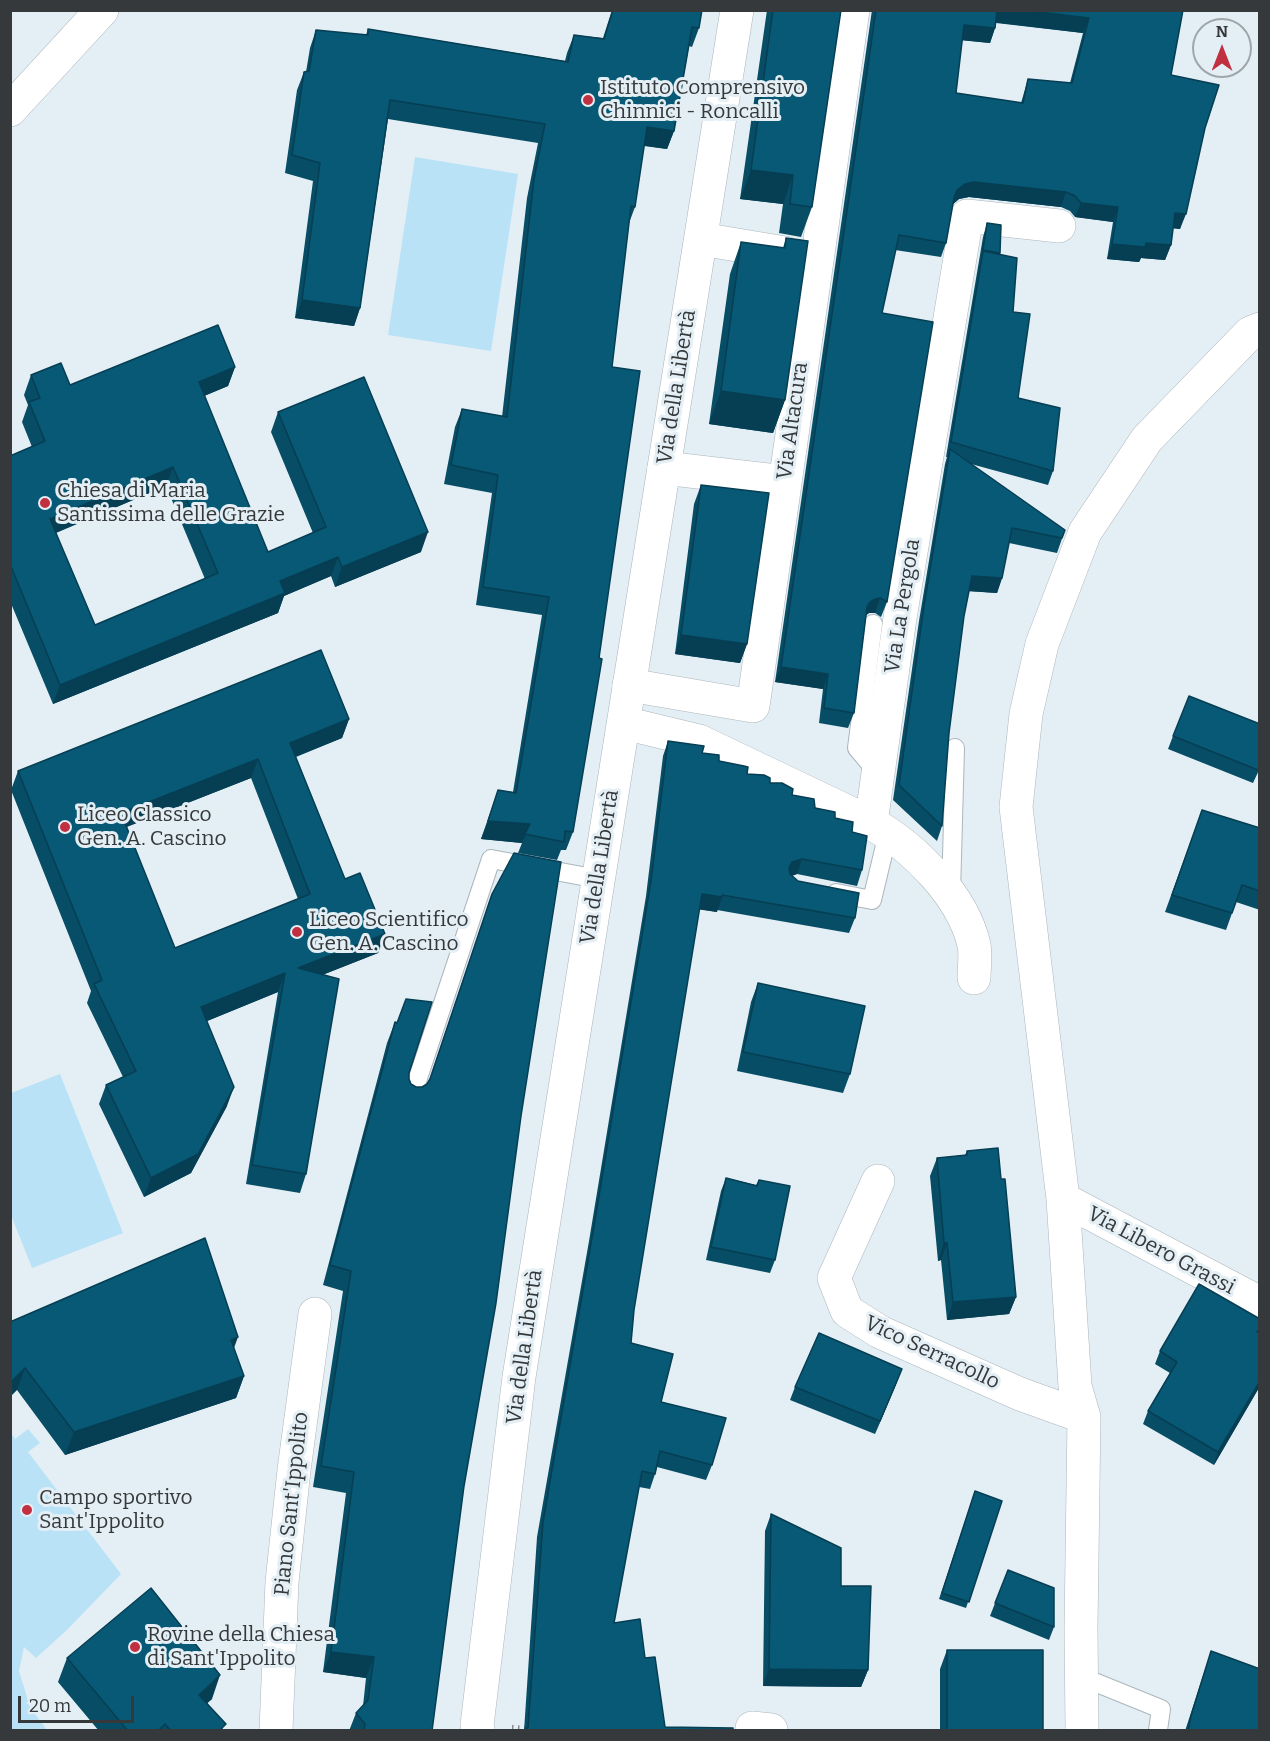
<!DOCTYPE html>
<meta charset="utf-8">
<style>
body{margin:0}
#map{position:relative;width:1270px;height:1741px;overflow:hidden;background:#e4eff5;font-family:Bitter,serif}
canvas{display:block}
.frame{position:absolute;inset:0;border:12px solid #35393b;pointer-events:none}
.north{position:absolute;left:1192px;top:18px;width:60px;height:60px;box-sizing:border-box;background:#e4eff5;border:2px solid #9ea6ab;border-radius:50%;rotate:0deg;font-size:16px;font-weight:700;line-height:24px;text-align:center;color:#35393b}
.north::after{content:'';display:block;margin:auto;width:21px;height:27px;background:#c03040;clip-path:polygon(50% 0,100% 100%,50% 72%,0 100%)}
.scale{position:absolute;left:18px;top:1696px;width:116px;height:27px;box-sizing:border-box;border:3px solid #35393b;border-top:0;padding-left:8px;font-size:18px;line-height:21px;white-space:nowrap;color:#35393b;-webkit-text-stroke:4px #e4eff5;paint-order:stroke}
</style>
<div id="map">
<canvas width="1270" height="1741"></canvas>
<div class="frame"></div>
<div class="north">N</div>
<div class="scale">20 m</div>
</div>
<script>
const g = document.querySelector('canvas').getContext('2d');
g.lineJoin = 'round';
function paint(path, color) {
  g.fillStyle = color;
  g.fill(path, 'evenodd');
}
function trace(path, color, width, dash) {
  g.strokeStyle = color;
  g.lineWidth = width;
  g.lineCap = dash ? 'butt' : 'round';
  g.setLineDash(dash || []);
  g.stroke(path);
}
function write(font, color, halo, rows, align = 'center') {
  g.font = font + ' Bitter,serif';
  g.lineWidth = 6;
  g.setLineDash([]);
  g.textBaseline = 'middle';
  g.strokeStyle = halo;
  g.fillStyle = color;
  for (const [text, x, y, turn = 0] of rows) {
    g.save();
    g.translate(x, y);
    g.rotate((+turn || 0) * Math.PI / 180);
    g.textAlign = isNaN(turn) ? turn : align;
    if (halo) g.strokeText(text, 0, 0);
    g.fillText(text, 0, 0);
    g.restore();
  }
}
paint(new Path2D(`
 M415,157L518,174L491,351L388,335Z
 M60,1074L123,1233L32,1268L11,1215V1093Z
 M28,1429L40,1443L28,1452L121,1574L68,1629L36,1658L24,1647L19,1671L30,1707L47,1730H11V1433L15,1439Z`), '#b9e2f6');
const service = new Path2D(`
 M873,624L857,748L878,773
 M836,893L872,900L888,833
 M951,893L955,748
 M412,1096L491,859L598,879
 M1082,1677L1161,1709L1158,1730`);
const minor = new Path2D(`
 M10,110L102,10
 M701,239L785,253
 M664,468L785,482
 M629,685L753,706L853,10
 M624,723L699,741L871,823L900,618L967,216L1059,226
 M871,823C914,847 963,896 974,945C976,955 974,968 974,978
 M878,1181L834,1278L847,1311L880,1332L1020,1394L1084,1417
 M1063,1199L1260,1303
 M276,1730L282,1582L294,1470L315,1314
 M752,1730V1728L771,1730
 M1082,1730L1081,1628L1084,1417L1075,1386L1063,1199L1016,807L1026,714L1042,644L1085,532L1147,439L1250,333L1260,329`);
const secondary = new Path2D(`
 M478,1730L477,1725L519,1377L737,10`);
trace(service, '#abb6bc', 20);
trace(minor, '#abb6bc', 34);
trace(secondary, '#abb6bc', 34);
trace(new Path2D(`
 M512,1727L529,1728`), '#868d91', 4, [1.5, 4.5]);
trace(service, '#fff', 18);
trace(minor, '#fff', 33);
trace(secondary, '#fff', 33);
paint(new Path2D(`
 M612,10H702L699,28L692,47L689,46L674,131L667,149L644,146L635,207L629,223L612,367L573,832L566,850H561L557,860L518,853L522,843L481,839L498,790L513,792L542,615L476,605L492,493L444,484L455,427L462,409L502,417L527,198L538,143L388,119L360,308L354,326L295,318L313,181L285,173L297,90L304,72H306L310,48L316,30L366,35L368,29L565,61L567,53L574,35L603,38Z
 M767,10H841L812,207L801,237L779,233L783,204L740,199Z
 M872,10H1183L1171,75L1205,128L1180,229L1173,228L1171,245L1165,260L1141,258L1139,262L1107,259L1113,222L1075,217L1070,211L1061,207L969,197L959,199L953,204L946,243L941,257L895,250L882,313L887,602L881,617L875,613H869L866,615L854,713L848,728L819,723L823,689L775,682ZM996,23L1083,33L1070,83L1028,79L1021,103L956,93L962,40L990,43L995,28Z
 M987,223L1000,253V255L1013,312L1018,398L1053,471L1048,485L971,464L1065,530L1057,553L1009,543L1002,578L997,593L969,591L964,616L949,733L942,826L937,841L893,800L919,621L945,464L947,457H946L983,237Z
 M786,238L785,400L773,433L709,424L730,274L741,242L783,248Z
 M235,367L228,386L204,396L268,552L313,533L271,432L278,412L421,552L335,587L331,576L284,596L278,613L53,704L10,601V456L32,447L22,422L28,405L24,395L31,375L70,385ZM166,486L205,579L95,625L56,533Z
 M701,485L747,644L740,663L675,654L694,504Z
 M349,719L342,738L296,757L345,879L385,934L378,953L322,975L306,1174L300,1193L246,1184L278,992L207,1021L227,1106L191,1173L144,1197L99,1104L106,1085L123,1077L87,1003L91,991L11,790L18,771ZM251,778L298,899L175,948L126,827Z
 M1260,724V768L1253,783L1168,749L1173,736Z
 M668,741L702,753L747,774L770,783L835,818L852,832L862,870L857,886L797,874L792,876L798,881L855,918L849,933L717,910V912L699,909L634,1310L631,1343L661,1402L712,1465L706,1480L657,1467L655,1474L650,1489L639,1487L614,1623L645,1658L665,1727L733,1731H524L537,1537L589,1241L646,896L663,756Z
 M1202,810L1260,828V910L1236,902L1226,930L1165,912Z
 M492,894L464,1486L432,1731H349L356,1713L363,1706L366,1678L323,1672L346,1493L313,1487L343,1291L323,1285L387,1043L395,1022L409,1073V1079L411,1084L416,1087H422L427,1084L429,1081Z
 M758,983L850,1074L843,1093L737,1071L751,1002Z
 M967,1151L1001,1179L1016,1297L1009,1314L947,1320L941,1260L938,1261L930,1176L937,1158L965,1155Z
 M726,1178L756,1185L759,1180L775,1260L770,1273L706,1260L721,1191Z
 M10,1322L234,1348L244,1376L236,1398L65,1455L17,1390Z
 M1259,1333L1260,1386L1214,1465L1143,1424L1148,1411L1170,1373L1155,1364L1160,1351Z
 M897,1382L875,1434L790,1400L795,1387Z
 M975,1491L1002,1501L966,1608L939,1599Z
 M771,1514L841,1586L868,1670L861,1687L763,1686L765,1531Z
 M1008,1570L1054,1627L1049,1640L990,1616Z
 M947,1650L1043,1731H940V1669Z
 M1211,1651L1260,1731H1185Z
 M67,1658L212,1699L207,1703L224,1731H99L58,1682Z`), '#074d65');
paint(new Path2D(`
 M996,10H1022L1089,18L1083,33L992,22Z
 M964,25L995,28L990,43L959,40Z
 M647,127L674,131L667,149L640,145Z
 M751,170L793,175L783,204L740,199Z
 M974,182L1066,192L1061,207L969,197L959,199L952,205L949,213L957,190L965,184Z
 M1081,203L1118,207L1113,222L1075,217Z
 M1175,213L1186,214L1180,229L1170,228Z
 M1146,243L1171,245L1165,260L1141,258L1139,262L1107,259L1112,244Z
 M302,300L360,308L354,326L295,318Z
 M235,367L228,386L192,401L199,382Z
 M721,391L785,400L773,433L709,424Z
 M173,467L166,486L43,538L50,519Z
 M428,532L421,552L335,587L342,567Z
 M338,557L331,576L284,596L278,613L53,704L60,685L280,581Z
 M972,576L1002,578L997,593L966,591Z
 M880,598L875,613H869L864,617L862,622L870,602L875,599Z
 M681,635L747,644L740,663L675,654Z
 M781,667L828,674L823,689L775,682Z
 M349,719L342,738L284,761L290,743Z
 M258,759L251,778L114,832L121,813Z
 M488,821L530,824L522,843L481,839Z
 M802,859L797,874L787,877L792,862Z
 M702,894L722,897L717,912L696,909Z
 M385,934L378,953L292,987L298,968Z
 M285,973L278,992L195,1026L201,1007Z
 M234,1087L227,1106L191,1173L144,1197L151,1178Z
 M944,1243H947L941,1260L938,1261Z
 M1016,1297L1009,1314L947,1320L953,1302Z
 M238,1337L230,1359L231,1340Z
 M25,1368L17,1390L10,1397V1383Z
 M902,1369L897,1382L875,1434L880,1421Z
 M244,1376L236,1398L65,1455L74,1432Z
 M1260,1381V1386L1214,1465L1218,1452Z
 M331,1652L374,1657L366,1678L323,1672Z
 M769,1669L868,1670L861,1687L763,1686Z
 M220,1675L212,1699L190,1719L199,1695Z`), '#063e53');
const building = new Path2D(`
 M613,10H702L699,28L692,27L674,131L647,127L635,207L631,206L612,367L640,371L599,658L602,659L573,832L565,831L564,842L525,834L530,824L488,821L498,790L516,793L549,597L483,587L498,475L451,465L462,409L507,417L534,179L545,124L390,100L360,308L302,300L320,163L292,155L304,72L309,71L316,30L368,35V29L568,62L574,35L604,39Z
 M773,10H841L812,207L790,204L793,175L751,170Z
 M876,10H997L995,28L964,25L956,93L1023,103L1028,79L1072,83L1089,18L1022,10H1183L1171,75L1219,85L1205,128L1186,214L1175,213L1171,245L1146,243L1145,247L1112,244L1118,207L1081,203L1075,196L1066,192L974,182L965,184L957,190L954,198L946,243L899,235L882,313L933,322L887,602L880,598L875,599L870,602L867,607L854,713L824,708L828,674L781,667Z
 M987,223L1001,225L1000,253L983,250Z
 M786,238L808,241L785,400L721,391L741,242L785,248Z
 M983,251L1017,258L1013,312L1030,314L1018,398L1060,408L1053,471L951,442Z
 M218,325L235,367L199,382L268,552L326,527L278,412L364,377L428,532L342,567L338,557L280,581L285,593L60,685L10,564V456L45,441L29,402L40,398L31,375L61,363L70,385ZM173,467L218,573L95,625L50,519Z
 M950,449L1065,530L1062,538L1012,528L1002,578L972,576L964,616L949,733L942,826L899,785L924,606Z
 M701,485L769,493L747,644L681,635Z
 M321,650L349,719L290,743L345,879L360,873L385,934L298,968L339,979L306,1174L252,1165L285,973L201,1007L234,1087L198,1154L151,1178L106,1085L136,1071L94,984L102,980L18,771ZM258,759L310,894L175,948L121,813Z
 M1189,696L1260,724V766L1258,770L1173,736Z
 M668,741L704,746L702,753L719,755V761L744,766L748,767L747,774L764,775L770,778V783H782L793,789L792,795L814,799L815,808L835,812V818L853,822L852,832L867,836L862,870L802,859L792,862L789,868L790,874L798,881L859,893L855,918L722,895V897L702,894L634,1310L631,1343L673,1354L661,1402L726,1418L712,1465L660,1451L655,1474L642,1471L614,1623L640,1619L645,1658L655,1657L665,1727L733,1728V1731H526V1728H528L543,1522L594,1226L651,881Z
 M1202,810L1260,828V891L1242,885L1232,913L1172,895Z
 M514,853L561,862L521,1116L496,1303L464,1486L432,1731H364L365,1724L356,1713L368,1700L374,1657L331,1652L354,1472L321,1466L351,1271L330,1265L395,1022L397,1023L406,999L432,1002L409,1073V1079L411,1084L416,1087H422L427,1084L430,1079L492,894Z
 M758,983L865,1006L850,1074L743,1052Z
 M998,1148L1001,1179H1005L1016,1297L953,1302L947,1243H944L937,1158L967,1155V1151Z
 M726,1178L757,1186L759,1180L790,1186L775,1260L711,1247Z
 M205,1238L238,1337L231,1340L244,1376L74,1432L25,1368L10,1383V1322Z
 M1199,1284L1260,1319V1328L1257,1332L1260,1333V1381L1218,1452L1148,1411L1177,1362L1160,1351Z
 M819,1333L902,1369L880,1421L795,1387Z
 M975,1491L1002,1501L969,1602L942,1593Z
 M771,1514L841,1548V1586H871L868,1670L769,1669Z
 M1008,1570L1054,1588V1627L995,1603Z
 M151,1588L220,1675L199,1695L226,1724L219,1731H171L165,1724L158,1731H128L67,1658Z
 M947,1650H1043V1731H947Z
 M1211,1651L1260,1669V1731H1188L1191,1716Z`);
paint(building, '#085976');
trace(building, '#063e53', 1.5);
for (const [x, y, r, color] of [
 [588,100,6,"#c03040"],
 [45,503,6,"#c03040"],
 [65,827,6,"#c03040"],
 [297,932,6,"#c03040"],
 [27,1510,6,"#c03040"],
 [135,1647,6,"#c03040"]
]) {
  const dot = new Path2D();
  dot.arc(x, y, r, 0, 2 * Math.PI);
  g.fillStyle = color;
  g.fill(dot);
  trace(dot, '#e4eff5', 2);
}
write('21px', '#35393b', '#e4eff5', [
 ["Istituto Comprensivo",600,88],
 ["Chinnici - Roncalli",600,112],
 ["Chiesa di Maria",57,491],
 ["Santissima delle Grazie",57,515],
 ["Liceo Classico",77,815],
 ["Gen. A. Cascino",77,839],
 ["Liceo Scientifico",309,920],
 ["Gen. A. Cascino",309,944],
 ["Campo sportivo",39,1498],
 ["Sant'Ippolito",39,1522],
 ["Rovine della Chiesa",147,1635],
 ["di Sant'Ippolito",147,1659]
], 'left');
write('21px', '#35393b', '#e4eff5', [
 ["Via della Libertà",677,387,-81],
 ["Via Altacura",793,421,-82],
 ["Via La Pergola",903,606,-81],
 ["Via della Libertà",600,867,-81],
 ["Via Libero Grassi",1161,1251,28],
 ["Via della Libertà",525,1347,-82],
 ["Vico Serracollo",932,1353,25],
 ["Piano Sant'Ippolito",292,1504,-84]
]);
</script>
